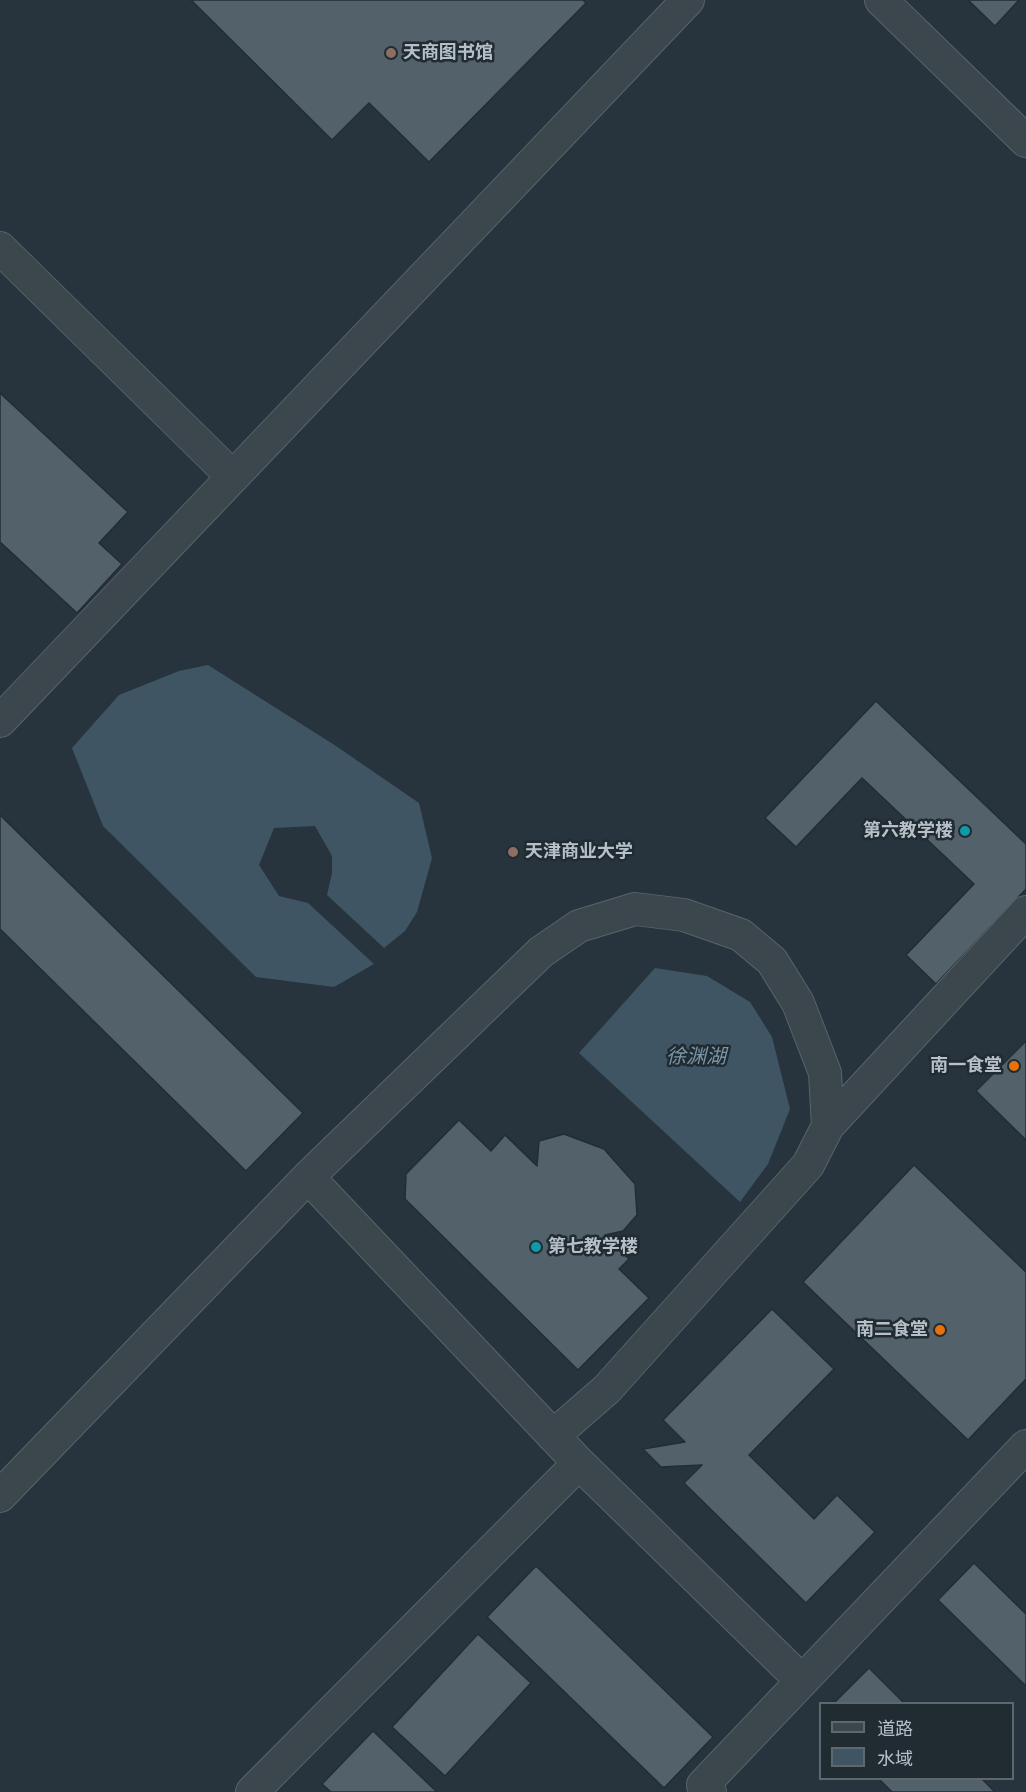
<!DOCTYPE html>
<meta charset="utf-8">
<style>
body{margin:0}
#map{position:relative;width:1026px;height:1792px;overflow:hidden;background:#28343d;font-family:"Sofia Sans Condensed","Noto Sans SC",sans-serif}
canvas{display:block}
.legend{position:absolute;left:819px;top:1702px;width:195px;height:78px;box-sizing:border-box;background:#202b32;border:2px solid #5c676e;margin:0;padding:8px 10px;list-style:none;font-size:18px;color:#b7c0c8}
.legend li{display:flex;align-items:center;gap:12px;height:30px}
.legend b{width:30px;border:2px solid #5c676e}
</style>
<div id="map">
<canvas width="1026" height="1792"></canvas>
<ul class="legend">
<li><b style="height:8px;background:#3b464d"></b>道路</li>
<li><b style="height:16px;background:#3f5564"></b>水域</li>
</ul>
</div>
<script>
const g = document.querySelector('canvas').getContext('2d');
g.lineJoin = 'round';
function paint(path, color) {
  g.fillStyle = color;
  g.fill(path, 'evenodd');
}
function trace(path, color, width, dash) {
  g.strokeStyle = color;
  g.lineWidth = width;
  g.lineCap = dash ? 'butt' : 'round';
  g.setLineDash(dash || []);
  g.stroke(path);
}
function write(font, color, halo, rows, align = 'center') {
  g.font = font + ' "Sofia Sans Condensed","Noto Sans SC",sans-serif';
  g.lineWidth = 5;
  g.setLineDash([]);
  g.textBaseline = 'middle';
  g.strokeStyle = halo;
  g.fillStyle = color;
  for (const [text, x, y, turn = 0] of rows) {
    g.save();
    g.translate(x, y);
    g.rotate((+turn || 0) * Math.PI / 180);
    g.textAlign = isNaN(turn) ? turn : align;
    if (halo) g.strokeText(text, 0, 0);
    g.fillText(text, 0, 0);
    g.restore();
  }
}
paint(new Path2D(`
 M208,665L336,746L419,803L432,858L417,912L405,931L384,948L327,895L332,873V856L315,826L274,828L259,865L279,896L308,903L374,964L334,987L256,977L103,826L72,748L119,695L179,671Z
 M655,968L707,976L750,1002L772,1037L790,1109L768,1164L740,1202L579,1053Z`), '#3f5564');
const building = new Path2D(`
 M191,0H583L586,3L429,162L369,103L332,140Z
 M968,0H1019L995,26Z
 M0,393L128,512L99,543L122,564L77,613L0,542Z
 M876,701L1026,844V889L936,984L906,955L974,884L862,778L796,847L765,818Z
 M0,815L303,1113L246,1171L0,929Z
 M1026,1041V1140L976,1091Z
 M459,1120L491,1151L505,1135L537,1166L539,1141L564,1134L604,1149L635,1184L637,1215L623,1231L605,1235L629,1259L619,1269L649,1298L578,1370L405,1199L406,1174Z
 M914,1165L1026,1272V1379L968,1440L803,1282Z
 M772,1309L834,1369L749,1455L814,1519L837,1495L875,1532L806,1603L684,1483L702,1465L661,1467L643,1449L685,1442L663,1420Z
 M974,1563L1026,1614V1686L938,1600Z
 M536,1566L713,1737L664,1788L487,1617Z
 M478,1634L531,1683L445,1776L392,1727Z
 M869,1668L905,1704H833Z
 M373,1731L437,1792H331L322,1784Z
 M878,1778H981L995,1792H892Z`);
paint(building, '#53616a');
trace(building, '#222d34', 1.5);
const minor = new Path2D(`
 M881,0L1026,141
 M0,248L233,477
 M0,721L688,0
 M828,1126L1026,912
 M308,1177L541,952L579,926L635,909L684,915L741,935L772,961L798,1003L825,1073L828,1126L808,1165L607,1389L553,1436
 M0,1496L308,1177L579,1463
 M252,1792L579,1463L802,1681
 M710,1792L703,1785L1026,1446`);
trace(minor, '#59636b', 34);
trace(minor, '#3b464d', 32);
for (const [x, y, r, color] of [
 [391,53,6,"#8d6e63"],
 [965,831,6,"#0f9aa8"],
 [513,852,6,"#8d6e63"],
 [1014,1066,6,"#e8710a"],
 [536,1247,6,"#0f9aa8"],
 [940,1330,6,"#e8710a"]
]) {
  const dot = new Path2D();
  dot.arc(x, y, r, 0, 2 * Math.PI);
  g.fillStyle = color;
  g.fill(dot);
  trace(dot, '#202b32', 2);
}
write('bold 18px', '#b7c0c8', '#202b32', [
 ["天商图书馆",403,53],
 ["第六教学楼",953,831,"right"],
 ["天津商业大学",525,852],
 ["南一食堂",1002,1066,"right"],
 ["第七教学楼",548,1247],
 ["南二食堂",928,1330,"right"]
], 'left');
write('italic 20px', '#7b96a8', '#202b32', [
 ["徐渊湖",696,1058]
]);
</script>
